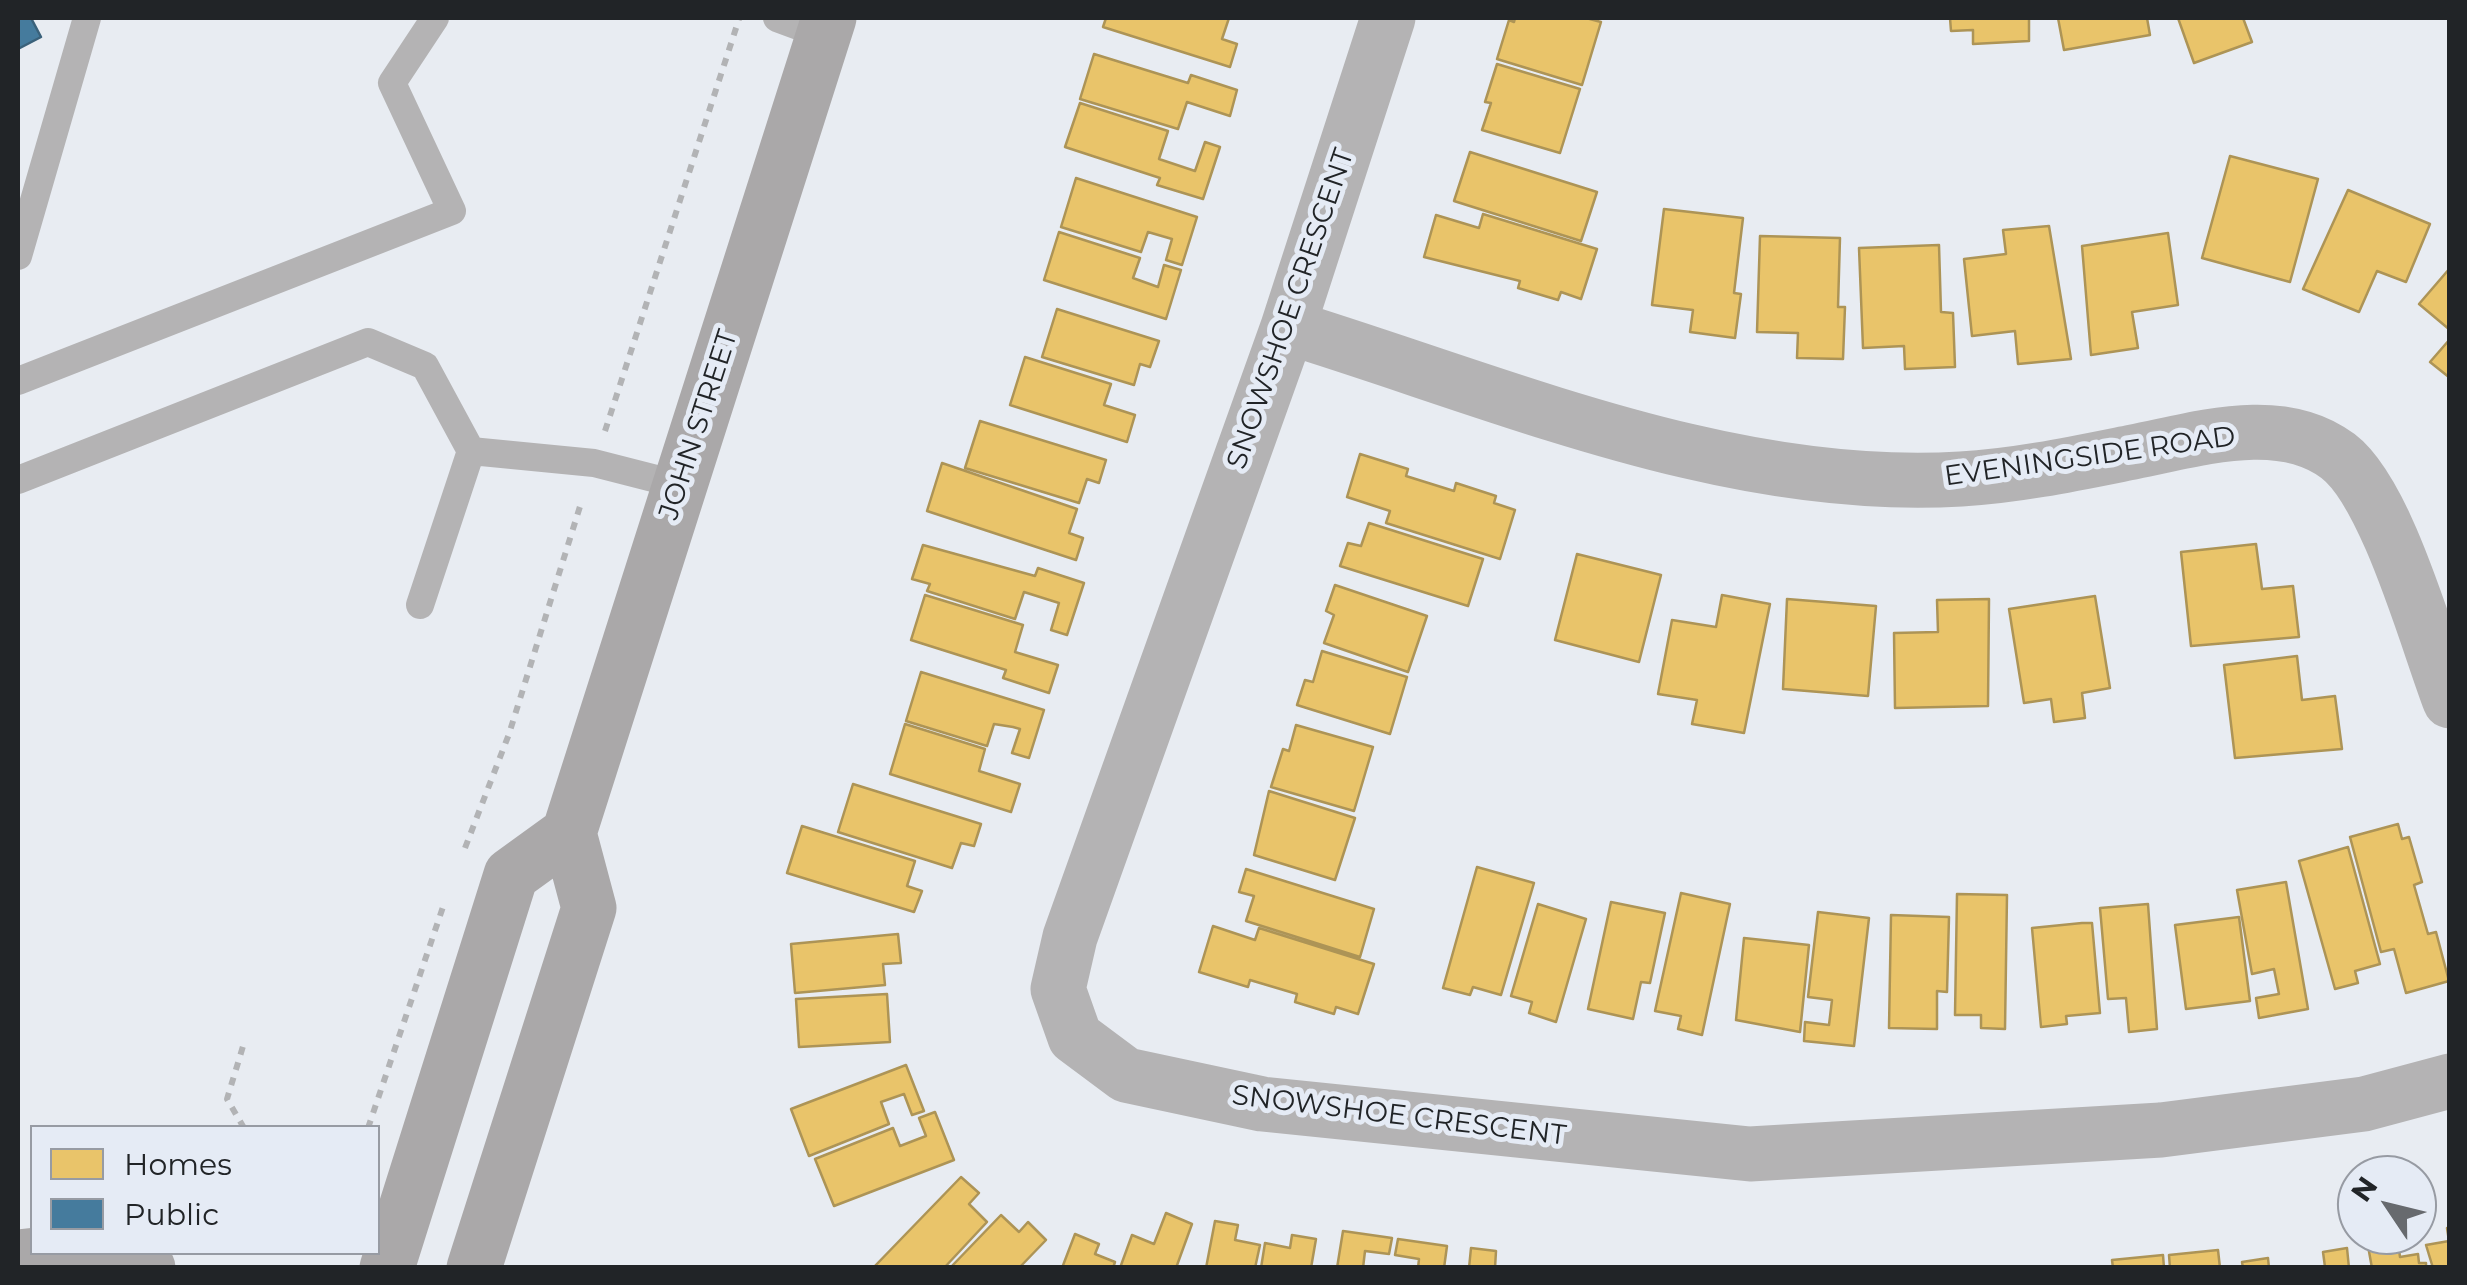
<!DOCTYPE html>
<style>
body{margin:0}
#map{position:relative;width:2467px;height:1285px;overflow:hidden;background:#e8ecf2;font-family:Montserrat,sans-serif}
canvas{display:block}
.frame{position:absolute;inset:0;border:20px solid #212427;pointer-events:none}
.legend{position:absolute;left:30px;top:1125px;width:350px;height:130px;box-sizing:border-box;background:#e5ebf5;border:2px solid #979ba3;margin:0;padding:12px 18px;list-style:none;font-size:30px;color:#212427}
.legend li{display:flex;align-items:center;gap:20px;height:50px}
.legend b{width:50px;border:2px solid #979ba3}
.north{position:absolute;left:2337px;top:1155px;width:100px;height:100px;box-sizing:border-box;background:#e5ebf5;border:2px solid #979ba3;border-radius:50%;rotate:305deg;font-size:28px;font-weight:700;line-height:40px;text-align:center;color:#212427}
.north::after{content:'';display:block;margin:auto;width:35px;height:45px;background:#676a6e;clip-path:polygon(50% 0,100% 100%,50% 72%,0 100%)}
</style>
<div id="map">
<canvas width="2467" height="1285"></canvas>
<div class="frame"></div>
<ul class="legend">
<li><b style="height:28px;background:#e9c46a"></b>Homes</li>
<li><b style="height:28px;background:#457b9d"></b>Public</li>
</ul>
<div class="north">N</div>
</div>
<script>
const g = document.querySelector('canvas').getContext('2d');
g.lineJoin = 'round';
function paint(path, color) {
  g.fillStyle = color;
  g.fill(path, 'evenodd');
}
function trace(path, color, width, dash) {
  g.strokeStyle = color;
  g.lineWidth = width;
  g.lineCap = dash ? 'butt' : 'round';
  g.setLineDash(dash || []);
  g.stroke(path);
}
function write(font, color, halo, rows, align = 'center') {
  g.font = font + ' Montserrat,sans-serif';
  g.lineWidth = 10;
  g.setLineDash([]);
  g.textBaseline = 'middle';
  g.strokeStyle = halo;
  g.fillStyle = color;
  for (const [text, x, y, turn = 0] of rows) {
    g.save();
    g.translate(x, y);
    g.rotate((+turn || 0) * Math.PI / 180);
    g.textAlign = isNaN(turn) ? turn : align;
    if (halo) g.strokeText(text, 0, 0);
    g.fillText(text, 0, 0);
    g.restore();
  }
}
const homes = new Path2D(`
 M1106,18H1229L1222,39L1237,44L1230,67L1103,27Z
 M1515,18H1586L1601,22L1582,85L1497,59L1509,20L1514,22Z
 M1950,18H2029V41L1973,44V30L1951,31Z
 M2058,18H2147L2150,35L2064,50Z
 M2178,18H2243L2252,42L2194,63Z
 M1094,54L1188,83L1191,75L1237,90L1230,116L1187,102L1178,129L1080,99Z
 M1497,64L1580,89L1560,153L1482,130L1491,103L1485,102Z
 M1080,103L1168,131L1159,159L1195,171L1205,142L1220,147L1203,199L1157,185L1160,178L1065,147Z
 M1470,152L1597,192L1581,241L1454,201Z
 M2230,156L2318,179L2290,282L2202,258Z
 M1076,178L1197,217L1182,265L1166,260L1172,239L1148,232L1141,252L1061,227Z
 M2348,190L2430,224L2406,282L2377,271L2359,312L2303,289Z
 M1664,209L1743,218L1734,293L1741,294L1735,338L1690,332L1693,310L1652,305Z
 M1483,214L1597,249L1581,299L1561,292L1558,300L1518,288L1520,281L1424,257L1436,215L1479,228Z
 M2049,226L2071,359L2018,364L2015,331L1972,336L1964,259L2006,254L2003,230Z
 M1059,232L1140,258L1133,278L1158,287L1164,265L1181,270L1166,319L1044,280Z
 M2168,233L2178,305L2132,312L2138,348L2091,355L2082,246Z
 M1760,236L1840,238L1838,307H1845L1843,359L1797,358L1798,333L1757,332Z
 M1939,245L1941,312L1953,313L1955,367L1905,369L1904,346L1863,348L1859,248Z
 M2450,268V330L2419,304Z
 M1057,309L1159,341L1150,367L1140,364L1134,385L1042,357Z
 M2450,339V378L2430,362Z
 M1025,357L1111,384L1104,405L1135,415L1127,442L1010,405Z
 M980,421L1106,460L1099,483L1087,479L1079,503L965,468Z
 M1360,454L1408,469L1406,476L1454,491L1456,483L1496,496L1494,503L1515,510L1500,559L1386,523L1390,511L1347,497Z
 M942,463L1077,509L1069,533L1083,538L1076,560L927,511Z
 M1369,523L1483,559L1468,606L1340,566L1348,543L1361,546Z
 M2256,544L2262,589L2293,586L2299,637L2191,646L2181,552Z
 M923,545L1035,576L1038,568L1084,583L1067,635L1051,630L1059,603L1024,592L1015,619L927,591L930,584L912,579Z
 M1577,554L1661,575L1639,662L1555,640Z
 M1335,585L1427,616L1408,672L1324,643L1334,615L1326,611Z
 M925,595L1023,625L1015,652L1058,665L1049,693L1003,678L1006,670L911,640Z
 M1722,595L1770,604L1744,733L1692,724L1697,700L1658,694L1672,620L1716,627Z
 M2095,596L2110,688L2082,693L2085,718L2054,722L2051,699L2024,703L2009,609Z
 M1787,599L1876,606L1868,696L1783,689Z
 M1989,599L1988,706L1895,708L1894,633L1938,632L1937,600Z
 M1322,651L1407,677L1390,734L1297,705L1305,680L1313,682Z
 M2297,656L2302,700L2335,696L2342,749L2235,758L2224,665Z
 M921,672L1044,710L1029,758L1012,753L1020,729L1013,727L994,724L987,746L906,721Z
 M905,724L985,749L979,771L1020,784L1011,812L890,774Z
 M1296,725L1373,747L1354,811L1271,787L1283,749L1289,751Z
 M853,784L981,824L974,846L961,843L952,868L838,832Z
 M1269,791L1355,818L1335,880L1254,855Z
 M2398,824L2402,839L2409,837L2422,882L2414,885L2428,934L2436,932L2449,981L2406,993L2394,949L2381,952L2350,837Z
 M802,826L915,861L907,886L922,891L914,912L787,873Z
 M2348,847L2380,964L2355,971L2358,983L2335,989L2299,861Z
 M1477,867L1534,883L1501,995L1473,987L1470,995L1443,988Z
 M1246,869L1374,909L1360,957L1246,921L1254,896L1239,892Z
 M2286,882L2308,1009L2259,1018L2256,998L2279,994L2274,969L2252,974L2237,890Z
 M1681,893L1730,904L1702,1035L1678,1029L1681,1016L1655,1011Z
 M1957,894L2007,895L2005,1029L1981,1028V1015H1955Z
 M1611,902L1665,913L1650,983L1641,982L1633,1019L1588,1009Z
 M1538,904L1586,919L1556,1022L1529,1013L1532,1002L1511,996Z
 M2148,904L2157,1029L2129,1032L2126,998L2108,999L2100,908Z
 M1818,912L1869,918L1854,1046L1804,1041L1805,1022L1829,1025L1832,1000L1808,997Z
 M1891,915L1949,917L1947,992L1937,991V1029L1889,1028Z
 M2239,917L2250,1001L2186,1009L2175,925Z
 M2082,923H2092L2100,1013L2066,1016L2067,1024L2041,1027L2032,928Z
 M1213,926L1255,940L1259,928L1374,964L1358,1014L1336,1007L1334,1014L1295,1002L1297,994L1250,980L1248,987L1199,972Z
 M898,934L901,963L883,964L885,985L795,993L791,944Z
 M1744,938L1809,945L1800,1032L1736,1020Z
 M887,994L890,1042L799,1047L796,999Z
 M906,1065L924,1111L912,1115L904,1094L881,1102L889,1124L809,1156L791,1109Z
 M935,1112L954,1160L834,1206L815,1159L893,1128L900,1146L926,1136L919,1118Z
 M961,1177L979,1193L969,1204L987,1222L944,1268H873Z
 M1166,1213L1192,1224L1176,1268H1120L1132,1235L1154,1244Z
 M1001,1215L1019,1232L1028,1222L1046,1240L1019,1268H950Z
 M1215,1221L1238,1225L1235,1240L1260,1245L1255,1268H1206Z
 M2447,1228H2450V1268H2433L2426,1245L2449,1241Z
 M1343,1231L1392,1238L1389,1254L1365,1251L1363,1268H1337Z
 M1075,1234L1099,1244L1095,1254L1115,1262L1113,1268H1062Z
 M1292,1235L1316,1239L1311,1268H1261L1265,1243L1290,1248Z
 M2366,1235H2397L2400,1257L2418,1254L2419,1263H2426V1268H2372Z
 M1398,1239L1447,1246L1444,1268H1418L1419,1259L1395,1255Z
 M1471,1248L1496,1251L1495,1268H1469Z
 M2347,1248L2349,1268H2320L2325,1267L2323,1252Z
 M2218,1250L2220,1268H2170L2169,1255Z
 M2163,1255L2164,1268H2113L2112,1260Z
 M2268,1258L2269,1268H2243L2242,1262Z`);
paint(homes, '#e9c46a');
trace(homes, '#ad9456', 2.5);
const public = new Path2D(`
 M18,18H31L41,37L18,49Z`);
paint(public, '#457b9d');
trace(public, '#3a617a', 2.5);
trace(new Path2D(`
 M605,431L739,19
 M465,848L509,734L582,500
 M244,1128L227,1099L244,1043
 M368,1128L445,901`), '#b2b3b5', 6, [8, 8]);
trace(new Path2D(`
 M777,18L823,35
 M18,256L87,18
 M18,381L452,211L392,83L435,18
 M471,451L594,463L680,485
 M18,480L368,342L425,366L471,451L420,605`), '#b4b3b4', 28);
trace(new Path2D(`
 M1388,18L1288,327L1070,937L1058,989L1075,1037L1126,1075L1262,1104L1750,1154L2161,1130L2364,1104L2450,1081
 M1288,327C1505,394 1730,493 1961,479C2017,476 2078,463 2133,452C2196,440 2280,412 2338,456C2387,493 2427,641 2450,701`), '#b4b3b4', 55);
trace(new Path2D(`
 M101,1252L148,1268
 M18,1257L63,1252
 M387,1268L511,875L569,833
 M474,1268L589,908L569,833L829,18`), '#aaa8a9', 55);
write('28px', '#212427', '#e5ebf5', [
 ["SNOWSHOE CRESCENT",1291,309,-71],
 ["JOHN STREET",699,425,-72],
 ["EVENINGSIDE ROAD",2090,457,-8],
 ["SNOWSHOE CRESCENT",1399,1116,7]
]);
</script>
